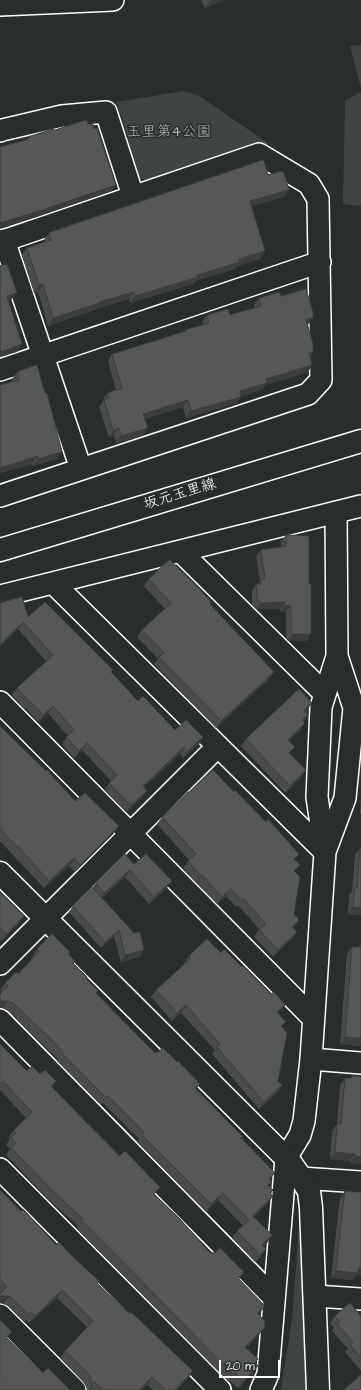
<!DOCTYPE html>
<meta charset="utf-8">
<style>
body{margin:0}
#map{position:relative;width:361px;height:1390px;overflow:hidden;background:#2a2d2e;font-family:"Architects Daughter",sans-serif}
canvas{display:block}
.scale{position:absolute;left:219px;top:1360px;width:61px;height:18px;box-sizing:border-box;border:2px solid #fff;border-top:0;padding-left:5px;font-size:12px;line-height:14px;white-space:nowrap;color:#fff;-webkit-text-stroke:3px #2a2d2e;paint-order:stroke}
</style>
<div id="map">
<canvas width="361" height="1390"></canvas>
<div class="scale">20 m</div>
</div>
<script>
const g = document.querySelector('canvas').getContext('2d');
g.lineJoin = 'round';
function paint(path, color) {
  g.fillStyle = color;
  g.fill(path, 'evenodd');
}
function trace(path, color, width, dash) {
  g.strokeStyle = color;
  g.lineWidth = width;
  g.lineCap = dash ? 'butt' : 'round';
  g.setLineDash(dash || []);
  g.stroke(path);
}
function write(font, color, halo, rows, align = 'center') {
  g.font = font + ' "Architects Daughter","Klee One",sans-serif';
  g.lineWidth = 3;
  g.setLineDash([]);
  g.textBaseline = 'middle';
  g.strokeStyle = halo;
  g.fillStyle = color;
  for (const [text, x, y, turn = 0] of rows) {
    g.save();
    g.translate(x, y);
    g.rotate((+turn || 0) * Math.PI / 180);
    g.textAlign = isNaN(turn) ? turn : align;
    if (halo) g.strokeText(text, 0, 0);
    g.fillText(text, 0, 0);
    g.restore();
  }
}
paint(new Path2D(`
 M361,45V88L350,46Z
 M184,91L201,97L269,144L145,180L140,179L117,102Z
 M361,92V206L343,204L345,101Z
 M299,1227L308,1390H281L292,1319Z`), '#414445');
const street = new Path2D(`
 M0,5L113,0
 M0,131L2,130L62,116L106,112L133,196
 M4,240L81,469
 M0,242L259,154L309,184L318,199L321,380L308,394L0,496
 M0,370L320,262
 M180,551L325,694
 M53,583L325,852
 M0,596L361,506
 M0,702L313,1018
 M326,849L345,798L354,708L337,656L336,512
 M0,964L218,746
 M0,1020L274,1298
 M311,1059L361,1063
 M0,1169L220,1390
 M301,1178L361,1182
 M315,1296L361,1299
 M0,1315L75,1390
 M261,1390L268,1374L286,1158L300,1135L304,1121L311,1059L325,852L317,797L321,707L337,656`);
const secondary = new Path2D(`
 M0,550L361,441
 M0,873L290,1162L299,1175L309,1191L311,1208L318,1390`);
trace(street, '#fff', 24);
trace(secondary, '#fff', 25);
trace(street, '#2a2d2e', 21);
trace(secondary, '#2a2d2e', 22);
paint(new Path2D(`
 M201,0H223L205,8Z
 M268,175L289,190L284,197L251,206L265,251L260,259L238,266L235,269L195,281L193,284L130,303L129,299L95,309L94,310L48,326L38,292L34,293L22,255L27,248L45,242L44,240L49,233Z
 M281,296L308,325L310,357L312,365L308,372L266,385L262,390L241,396L237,403L186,418L183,407L145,419L148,428L143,435L116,443L114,435L109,437L99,407L103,401V400L107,393L116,390L108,361L112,354L161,339L183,332L185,330L203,325L202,322L207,315H230L255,308L254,305L259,298Z
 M17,372L57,459L33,466L32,464L0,473V385L12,382V379Z
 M286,535L309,584L311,634L306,641H288L286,638V612H280L281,609H256L252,605V591L256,584H258L260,581L256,556L261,550L281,547V542Z
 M149,579L211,605L269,679L216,728L154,664L158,659L137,637L142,630L165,609L144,586Z
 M28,617L113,670L111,672L138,701L175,730L203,737L199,744L183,758L180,754L144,787L142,798L126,812L104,790L111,781L82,750L74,758L62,744L68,736L48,713L38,722L26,708L24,709L12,695L17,688L46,661L18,629L0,647Z
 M312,703L305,712L308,715L303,722L300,731L289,741L290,754L301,778L285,793L241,746L246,739Z
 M0,726L75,801L113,834L75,872L69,866L44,888L12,854L0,841Z
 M361,796V814H360Z
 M162,817L295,860V872L294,914V927L293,929L297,932L292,939L273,957L254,937L259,929L238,905L236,907L226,896L217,904L197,882L196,883L183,868L189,860L157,824Z
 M360,848L361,915L348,914L349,895L352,891L355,855Z
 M134,864L167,888L149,904L125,877L102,898L140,957L121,962L114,936L101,948L69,912L73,906L92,888L96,883Z
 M0,892L19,923L2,941L0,939Z
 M361,939V1046L340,1044L347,954L352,947H358L360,945H361Z
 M37,949L70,952L69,955L73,963L87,977L86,979L96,994L155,1053L200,1084L196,1089L242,1138L270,1180L269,1186L273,1190L271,1194L273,1196L268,1203L254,1217L272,1235L267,1243L263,1246L261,1257L255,1262L232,1238L237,1231L243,1226L218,1200L206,1212L137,1142L139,1139L103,1103L101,1105L57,1061L58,1059L46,1048L7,1009L6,1010L3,1008H0V994L2,992L0,990L5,983L18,974L33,958L32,957Z
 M189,956L280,1012L278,1013L282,1027L278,1081L282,1085L277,1093L259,1109L212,1054L215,1050L181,1013L172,1021L151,997L156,990L185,964L184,963Z
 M0,1044L27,1071L40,1074L56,1081L52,1087L211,1254L244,1272L239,1279L260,1313L258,1314L264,1328L259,1335L246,1348L255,1363L253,1373L238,1388L230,1381L229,1382L76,1228L78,1226L48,1199L6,1155L10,1149L6,1145L10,1139L8,1138L13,1131L26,1118L0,1090Z
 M352,1076L361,1164L350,1163V1161L330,1159L332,1131L337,1124L340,1085L345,1078H351Z
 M0,1190L56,1245L97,1283L128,1313L193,1371L188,1378L177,1390H153L147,1384L141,1390H91L90,1389L89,1390H87L86,1387L83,1382L60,1358L65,1351L87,1327L57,1298L29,1323L26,1320L24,1322L8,1306L3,1304L0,1303V1294L1,1293L0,1292Z
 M345,1191L357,1275L353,1280L331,1278L340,1198Z
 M335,1316H361V1371L345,1352L348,1349L332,1331L334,1328L330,1323Z`), '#494b4c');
paint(new Path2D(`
 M212,0H223L205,8L210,1Z
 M116,185L112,191L37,217L0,228V223Z
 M289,190L284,197L245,208L250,201Z
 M265,251L260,259L238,266L235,269L195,281L193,284L130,303L135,296L197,275L239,259Z
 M43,284L38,292L34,293L39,285Z
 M134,292L129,299L95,309L94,310L48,326L53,318L99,302Z
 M17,293L11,300L2,303L7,296Z
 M313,318L308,325L306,320Z
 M22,344L17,352L0,357V353L1,352Z
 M313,352L309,359V353Z
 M312,365L308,372L266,385L262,390L235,397L240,391L266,379Z
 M241,397L237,403L186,418L191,411Z
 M188,400L183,407L138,421L143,414Z
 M119,428L114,435L109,437L113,430Z
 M148,428L143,435L116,443L121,436Z
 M62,452L57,459L33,466L38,459Z
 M38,456L32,464L0,473V468Z
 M285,602L281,609H256L261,603Z
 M285,605L291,606L286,612H280Z
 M23,622L18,629L0,647V645Z
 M293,634H311L306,641H288Z
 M274,672L269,679L216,728L221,721Z
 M312,703L307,710L299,718L304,710Z
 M53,706L48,713L38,722L43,715Z
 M305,723L300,731L282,747L288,740Z
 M203,737L199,744L183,758L188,751Z
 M87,743L82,750L74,758L79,751Z
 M184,747L180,754L138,793L143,786Z
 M306,770L301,778L285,793L290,786Z
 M147,791L142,798L126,812L131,805Z
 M119,826L113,834L75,872L80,865Z
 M74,858L69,866L44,888L49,881Z
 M130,870L125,877L99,900L104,893Z
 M172,881L167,888L149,904L154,897Z
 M231,889L226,896L217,904L222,897Z
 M353,907L361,908V915L348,914Z
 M24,916L19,923L2,941L7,934Z
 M299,920L294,927L287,934L292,927Z
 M119,930L114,936L101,948L105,942Z
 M297,932L292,939L273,957L278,950Z
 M144,950L140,957L121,962L125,955Z
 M2,1001H8L3,1008H0V1002Z
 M186,1005L181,1013L172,1021L177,1013Z
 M285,1005L280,1012L272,1019L277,1012Z
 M345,1037L361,1038V1046L340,1044Z
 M282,1085L277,1093L259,1109L264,1102Z
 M335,1152L355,1154L350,1161L330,1159Z
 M355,1156L361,1157V1164L350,1163Z
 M223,1193L218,1200L206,1212L211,1204Z
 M273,1196L268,1203L248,1224L253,1216Z
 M272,1235L267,1243L257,1253L262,1245Z
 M266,1249L261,1257L255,1262L260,1255Z
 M359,1268H361V1276L357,1275L353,1280L331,1278L336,1271Z
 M62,1290L57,1298L29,1323L35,1316Z
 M2,1296H9L3,1304L0,1303V1298Z
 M265,1306L260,1313L252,1321L257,1313Z
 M264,1328L259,1335L240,1354L245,1347Z
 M258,1366L253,1373L238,1388L243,1381Z
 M193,1371L188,1378L177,1390H175Z
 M152,1377L147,1384L141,1390H139Z
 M95,1382L90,1389L88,1390L92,1385Z`), '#3c3d3e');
const building = new Path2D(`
 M87,120L88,125L93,124L94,129L97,128L116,185L42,210L0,223V147L29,139L28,137L53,129L54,130Z
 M263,160L264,161L268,175L281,171L284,173L289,190L250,201L265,251L239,259L240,262L197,275L198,277L135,296L134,292L99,302V303L53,318L43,284L39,285L27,248L51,240L49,233Z
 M7,264L17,293L7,296L22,344L1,352L0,349V266Z
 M306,289L313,312V318L306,320L313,343V352L309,353L312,365L266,379L267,383L240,391L241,397L191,411L188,400L143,414L148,428L121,436L119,428L113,430L104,400L109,398L107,393L122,388L112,354L161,339L186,331L185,330L209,323L207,315L228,309L230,315L261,306L259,298L279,292L281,296Z
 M37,365L45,393H47L62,452L38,459V456L0,468V385L19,380L17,372Z
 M286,535L309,536V584H311V634H293L291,632V606L285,605V602L261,603L257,598L256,584H261V579H265L261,550L286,546Z
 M169,560H170L199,588L212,603H209L274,672L221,721L159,657L164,653L142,630L171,603L149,579Z
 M22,597L28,617L45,602L113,670L111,672L138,701L143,696L175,730L186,720L203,737L188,751L184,747L143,786L147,791L131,805L109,783L117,775L87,743L79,751L66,737L74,730L53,706L43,715L30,701L29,702L17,688L53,655L23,622L0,645V603Z
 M299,689L312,703L304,710L308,715L302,720L305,723L288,740L295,747L289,753L306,770L290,786L246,739Z
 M0,726L46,771L47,770L75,801L85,793L119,826L80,865L74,858L49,881L18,846L17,847L0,828Z
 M213,770L234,792L235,790L266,822L268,819L299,854L294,859L300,865L294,871L300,877L294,914L299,920L292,927L297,932L278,950L259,930L266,924L243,898L241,900L231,889L222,897L202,875L201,876L188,861L196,854L162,817L188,792H189Z
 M360,848H361V908L353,907L355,887L357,888Z
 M125,854L134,864L146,854L172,881L154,897L130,870L104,893L96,883Z
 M92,887L134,933L140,932L144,950L125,955L119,930L105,942L73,906Z
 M0,892L24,916L7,934L0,928Z
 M52,934L70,952L68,954L75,961L73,963L87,977L86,979L98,991L96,993L155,1053L156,1052L157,1053L163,1048L177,1062L178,1061L200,1084L195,1088L243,1137L241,1138L275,1173L269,1179L272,1182L268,1185L273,1190L270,1193L273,1196L253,1216L272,1235L262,1245L266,1249L260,1255L237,1231L249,1220L223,1193L211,1204L142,1135L144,1132L108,1096L106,1098L62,1053L63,1052L52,1040L12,1002L11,1003L8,1001H2L0,1002V994L8,986L5,983L16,972L18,974L39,952L37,949Z
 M207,939L221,953L224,949L242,967L243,966L271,994L274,992L285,1005L277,1012L286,1022L281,1026L287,1033L278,1081L282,1085L264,1102L217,1047L220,1044L186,1005L177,1013L156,990L191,958L189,956Z
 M360,945H361V1038L345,1037L352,947H360Z
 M0,1044L27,1071L32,1066L40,1074L45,1070L56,1081L51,1086L119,1156L125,1151L160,1187L154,1194L180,1219L211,1254L214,1252L215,1253L220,1248L244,1272L238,1278L265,1306L257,1313L265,1321L264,1328L245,1347L258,1359L255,1362L258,1366L243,1381L235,1373L234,1375L81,1220L83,1219L53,1191L11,1148L16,1143L11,1138L16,1133L13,1131L32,1112L3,1081L0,1084Z
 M352,1076H361V1157L355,1156V1154L335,1152L337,1124H341L345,1078H352Z
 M0,1190L20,1211L23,1209L56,1245L58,1243L99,1281L97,1283L128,1313H132L193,1371L175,1390H166L152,1377L139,1390H109L107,1389L106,1390H103L95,1382L92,1385L91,1379L89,1374L65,1351L93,1321L62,1290L35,1316L31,1312L29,1315L13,1299L9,1296H2L0,1298V1294L7,1287L0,1279Z
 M345,1191L361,1193V1268H359L358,1273L336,1271Z
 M350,1303L361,1316V1358L350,1345L353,1342L337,1324L340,1322L335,1316Z
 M0,1320L12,1332L6,1337L43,1373L48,1368L70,1390H0Z
 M361,1375V1390H344Z`);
paint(building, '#555758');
trace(building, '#3c3d3e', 1);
write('15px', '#b3b4b5', '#2a2d2e', [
 ["玉里第4公園",169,133]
]);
write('15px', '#fff', '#2a2d2e', [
 ["坂元玉里線",180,495,-17]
]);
</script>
